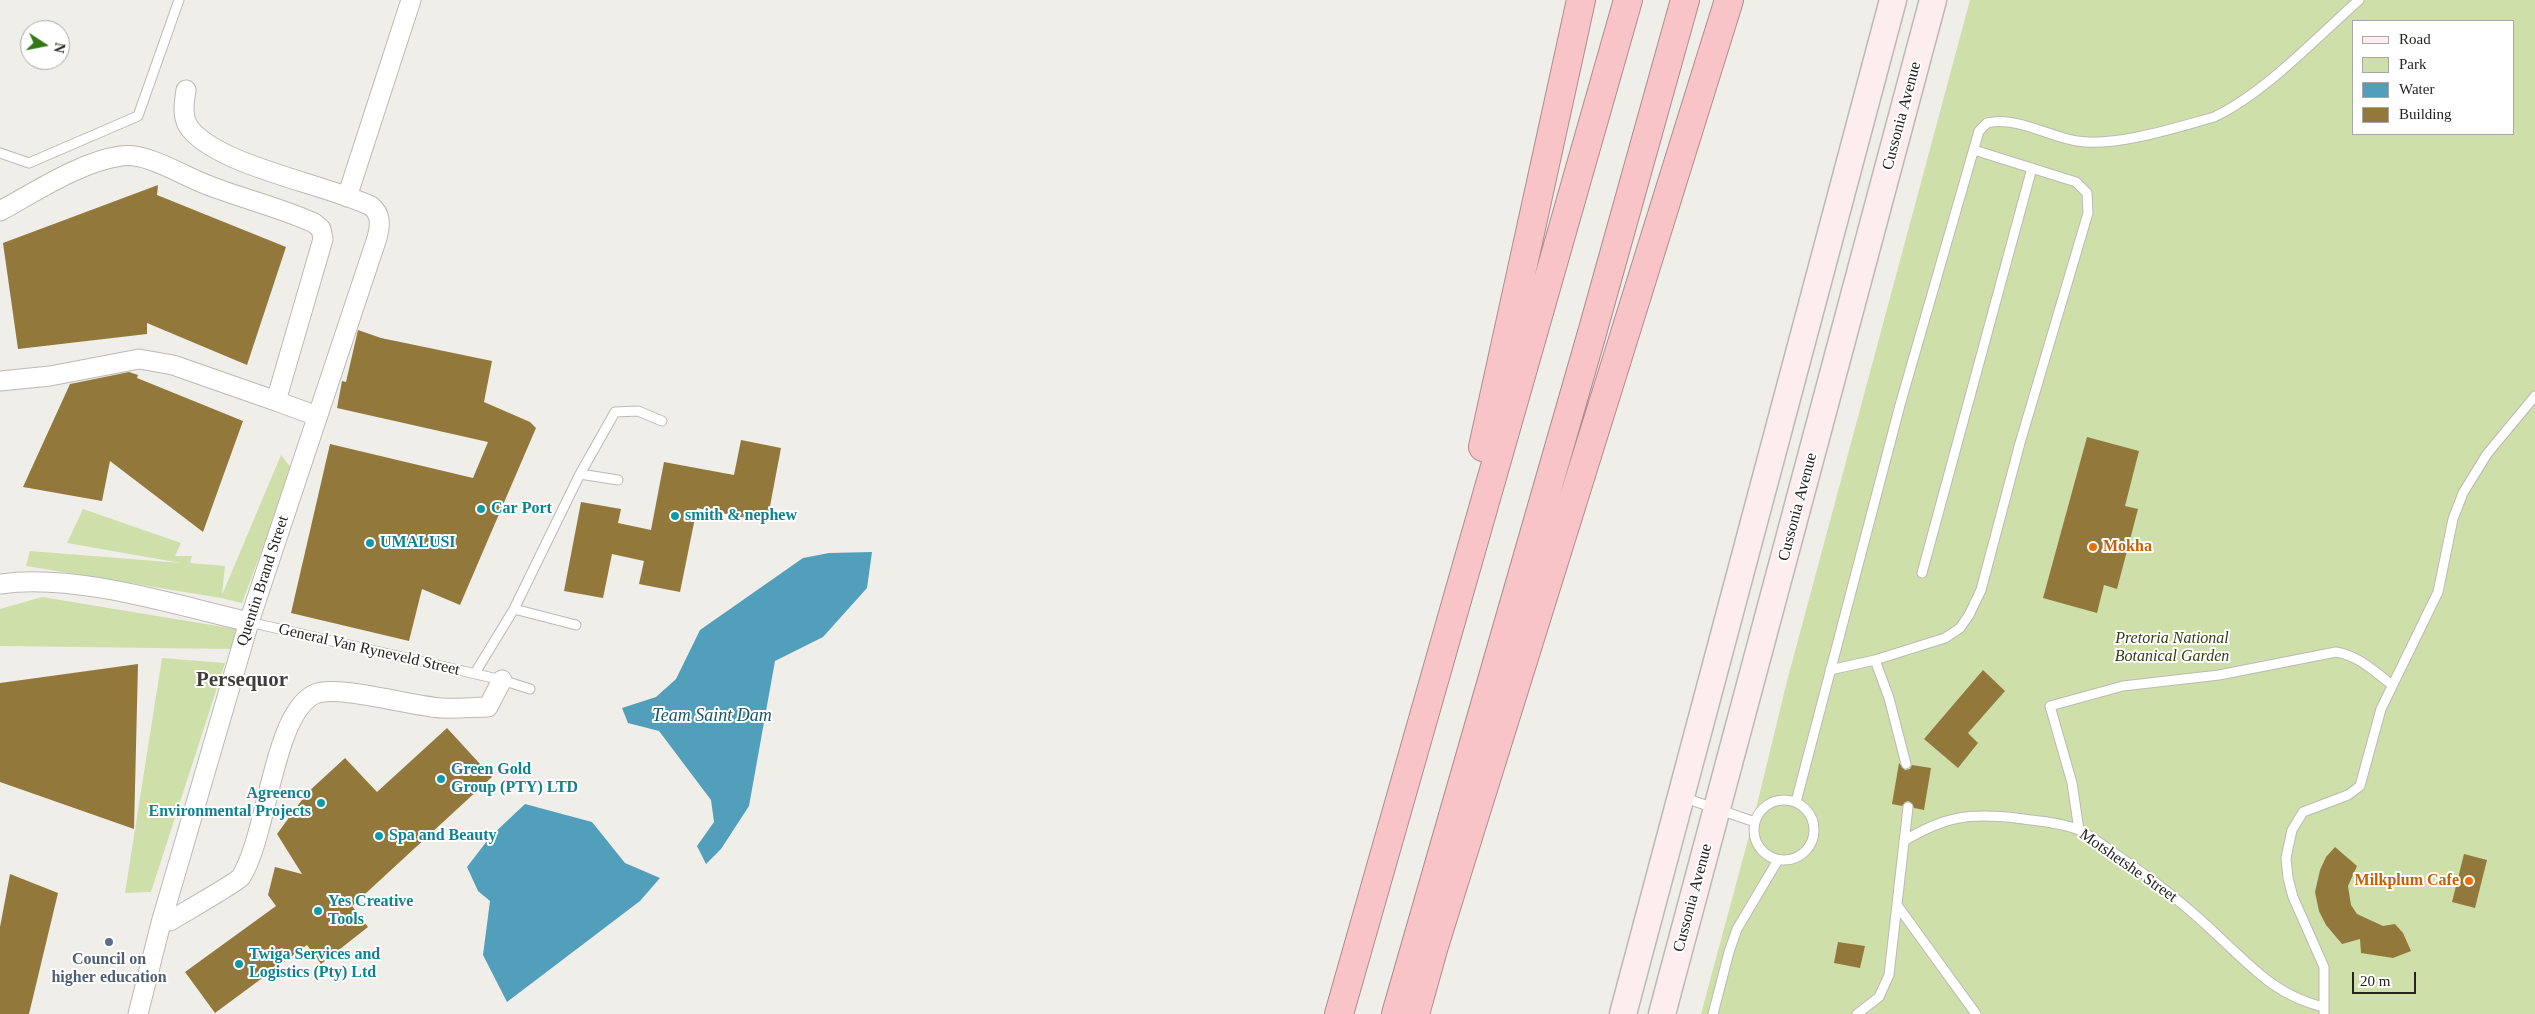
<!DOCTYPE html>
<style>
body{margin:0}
#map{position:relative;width:2535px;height:1014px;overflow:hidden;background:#f0eee9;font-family:"Times New Roman",serif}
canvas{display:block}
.legend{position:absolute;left:2352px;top:20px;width:162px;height:115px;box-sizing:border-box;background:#fff;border:1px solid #a7a7a6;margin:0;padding:6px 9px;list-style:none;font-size:15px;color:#242321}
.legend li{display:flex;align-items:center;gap:10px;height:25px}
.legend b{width:25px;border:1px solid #a7a7a6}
.north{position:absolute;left:20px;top:20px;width:50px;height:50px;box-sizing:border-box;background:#fff;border:1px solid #a7a7a6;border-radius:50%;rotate:101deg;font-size:14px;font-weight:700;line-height:20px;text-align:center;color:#242321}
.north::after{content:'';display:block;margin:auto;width:18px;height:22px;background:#337717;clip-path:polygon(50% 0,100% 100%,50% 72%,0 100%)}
.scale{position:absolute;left:2352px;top:972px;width:64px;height:22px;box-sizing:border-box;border:2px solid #242321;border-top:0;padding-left:6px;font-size:15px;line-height:18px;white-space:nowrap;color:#242321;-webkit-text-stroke:4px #fff;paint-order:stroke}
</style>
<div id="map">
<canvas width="2535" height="1014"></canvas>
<ul class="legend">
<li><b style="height:6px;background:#fdedee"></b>Road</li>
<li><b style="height:14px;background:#cfdfa9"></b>Park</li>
<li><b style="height:14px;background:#529fbb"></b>Water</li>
<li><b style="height:14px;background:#92793b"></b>Building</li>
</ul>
<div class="north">N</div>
<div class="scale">20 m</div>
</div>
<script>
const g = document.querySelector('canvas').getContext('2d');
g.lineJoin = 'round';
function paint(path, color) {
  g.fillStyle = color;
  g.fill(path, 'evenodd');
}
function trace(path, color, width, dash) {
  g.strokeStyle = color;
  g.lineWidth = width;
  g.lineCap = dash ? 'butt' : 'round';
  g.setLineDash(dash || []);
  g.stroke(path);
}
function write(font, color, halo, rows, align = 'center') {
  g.font = font + ' "Times New Roman",serif';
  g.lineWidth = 4;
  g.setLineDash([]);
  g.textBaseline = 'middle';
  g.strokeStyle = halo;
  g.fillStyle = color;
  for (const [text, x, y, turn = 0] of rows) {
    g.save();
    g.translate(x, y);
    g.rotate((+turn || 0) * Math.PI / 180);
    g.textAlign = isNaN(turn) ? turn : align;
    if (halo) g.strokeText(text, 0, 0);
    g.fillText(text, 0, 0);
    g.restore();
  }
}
paint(new Path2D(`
 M1970,0H2535V1014H1701L1753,821L1787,681ZM2354,21H2514V134H2354Z
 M281,455L292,469L242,603L221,598L26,566L30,551L181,563L67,543L83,509L181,543L175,556H192L190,563L225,566L222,595Z
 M42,597L236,629L233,649L0,646V609Z
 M162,658L225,663L151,892L125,893Z`), '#cfdfa9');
paint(new Path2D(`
 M872,552L867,588L823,637L775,661L749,806L721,849L706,864L697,846L714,822L711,800L659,731L628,723L622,708L656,697L676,679L700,630L803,558L829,553Z
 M525,804L592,822L625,863L660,878L640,901L507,1002L483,955L490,901L478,891L467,867L490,837Z`), '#529fbb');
paint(new Path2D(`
 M158,185L157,195L286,247L247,365L147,323V334L18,349L3,243Z
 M358,330L381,338L492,361L484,402L530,422L536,428L460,605L422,589L409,641L291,613L330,444L473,478L488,442L337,408L342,381L346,382Z
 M129,372L138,375L137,378L243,421L203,532L110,461L102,501L23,487L70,384Z
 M2087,437L2139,451L2125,506L2138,509L2117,589L2104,585L2097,613L2043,598Z
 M741,440L781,448L767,522L697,508L680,592L639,584L644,561L612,554L603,598L564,591L581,502L621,509L618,523L651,530L664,462L734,475Z
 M138,664L134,829L0,782V683Z
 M1983,670L2005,691L1968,733L1978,743L1958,768L1924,739Z
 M447,728L492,777L352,906L368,927L321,964L307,945L215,1013L185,972L276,906L268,895L275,867L302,874L277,834L307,793L345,758L377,792Z
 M1899,763L1905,770L1910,769L1912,765L1931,768L1924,810L1914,808L1909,801L1905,802L1902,806L1892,804Z
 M2335,847L2357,866L2348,886L2351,905L2357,914L2383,926L2395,924L2403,933L2411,951L2393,958L2361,953L2360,939L2342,944L2326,925L2319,911L2315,892L2320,870L2326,857Z
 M2464,854L2487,860L2475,908L2452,902Z
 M10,874L58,893L29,1014H0V927Z
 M1838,942L1865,946L1860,968L1834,963Z`), '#92793b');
const lane = new Path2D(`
 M0,153L29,163L138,116L179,0
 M580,474L618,480
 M1922,573L2032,168
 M514,609L576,625
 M249,622L502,680L530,689
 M1875,660L1889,698L1906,764
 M1830,670L1875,660L1945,638L1960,628L1969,615L1981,590L2020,443L2088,213L2087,193L2076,182L1974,150
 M475,673L514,609L580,474L615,412L638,411L662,421
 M1682,797L1755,822
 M1754 830a30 30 0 1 1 60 0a30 30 0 1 1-60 0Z
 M1796,802L1900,405L1979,131L1987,123C2017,116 2049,137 2077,141C2116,147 2175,128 2214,117C2264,94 2317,37 2359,0
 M2079,830L2072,783L2050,706L2123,686L2219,675L2336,652C2359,656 2374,671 2392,685
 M1904,841C1945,816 1969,813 2016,818C2036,821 2060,822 2079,830C2091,836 2103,845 2114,853C2151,878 2186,905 2218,936C2253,968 2275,995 2323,1007
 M1897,905L1976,1014
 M1713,1014L1729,952L1737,929L1778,860
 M1857,1014L1879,997L1889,975L1908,807
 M2324,1014V967L2293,897L2288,878L2286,858L2292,830L2303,812L2348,795L2360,786L2381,709L2438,592L2453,519L2463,493L2487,454L2535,396`);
const street = new Path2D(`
 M347,197L411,0
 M0,211C35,192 82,161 121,156C148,152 184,177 210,186C244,199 281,208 314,223L321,229L323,239L276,401L317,416
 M0,381L50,376L139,359L173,365L276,401
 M0,584C76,573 175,605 249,622
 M170,921C181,914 236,883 241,877C268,834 273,713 315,694C336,684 415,707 442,708C457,709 473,707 488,707L502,680
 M138,1014L161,923L249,622L377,238C380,226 382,215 371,206C325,184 223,167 191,130C181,118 184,104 186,90`);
const secondary = new Path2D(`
 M1623,1014L1893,0
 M1662,1014L1933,0`);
const highway = new Path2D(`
 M1483,447L1581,0
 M1339,1014L1628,0
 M1396,1014L1592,333L1685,0
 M1415,1014L1434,946L1729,0`);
trace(lane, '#bbb9b5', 11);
trace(street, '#bbb9b5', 21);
trace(secondary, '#bbb9b5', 29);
trace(highway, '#ae8c8e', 30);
trace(lane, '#fff', 9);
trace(street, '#fff', 19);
trace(secondary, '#fdedee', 26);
trace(highway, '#f8c4c8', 28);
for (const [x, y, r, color] of [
 [481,509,5,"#0f9aa8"],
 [675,516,5,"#0f9aa8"],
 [370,543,5,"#0f9aa8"],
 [2093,547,5,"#e8710a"],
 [441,779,5,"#0f9aa8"],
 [321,803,5,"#0f9aa8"],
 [379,836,5,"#0f9aa8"],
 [2469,881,5,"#e8710a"],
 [318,911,5,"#0f9aa8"],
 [109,942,5,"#5c6f8a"],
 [239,964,5,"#0f9aa8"]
]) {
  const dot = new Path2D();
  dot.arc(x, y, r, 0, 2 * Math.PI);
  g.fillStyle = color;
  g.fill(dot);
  trace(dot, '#fff', 2);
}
write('16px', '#242321', '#fff', [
 ["Cussonia Avenue",1902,116,-75],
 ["Cussonia Avenue",1798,507,-75],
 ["Quentin Brand Street",263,581,-72],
 ["General Van Ryneveld Street",369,650,13],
 ["Motshetshe Street",2128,866,35],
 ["Cussonia Avenue",1693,898,-75]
]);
write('bold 16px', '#0d838f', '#fff', [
 ["Car Port",491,509],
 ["smith & nephew",685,516],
 ["UMALUSI",380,543],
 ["Green Gold",451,770],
 ["Group (PTY) LTD",451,788],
 ["Agreenco",311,794,"right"],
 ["Environmental Projects",311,812,"right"],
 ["Spa and Beauty",389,836],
 ["Yes Creative",328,902],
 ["Tools",328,920],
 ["Twiga Services and",249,955],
 ["Logistics (Pty) Ltd",249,973]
], 'left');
write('bold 16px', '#c56008', '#fff', [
 ["Mokha",2103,547],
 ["Milkplum Cafe",2459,881,"right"]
], 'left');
write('italic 16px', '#333d0e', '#fff', [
 ["Pretoria National",2172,639],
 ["Botanical Garden",2172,657]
]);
write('bold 16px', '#4e5e75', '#fff', [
 ["Council on",109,960],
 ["higher education",109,978]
]);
write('italic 18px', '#145569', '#fff', [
 ["Team Saint Dam",712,716]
]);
write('bold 21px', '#403e3a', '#fff', [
 ["Persequor",242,681]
]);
</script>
